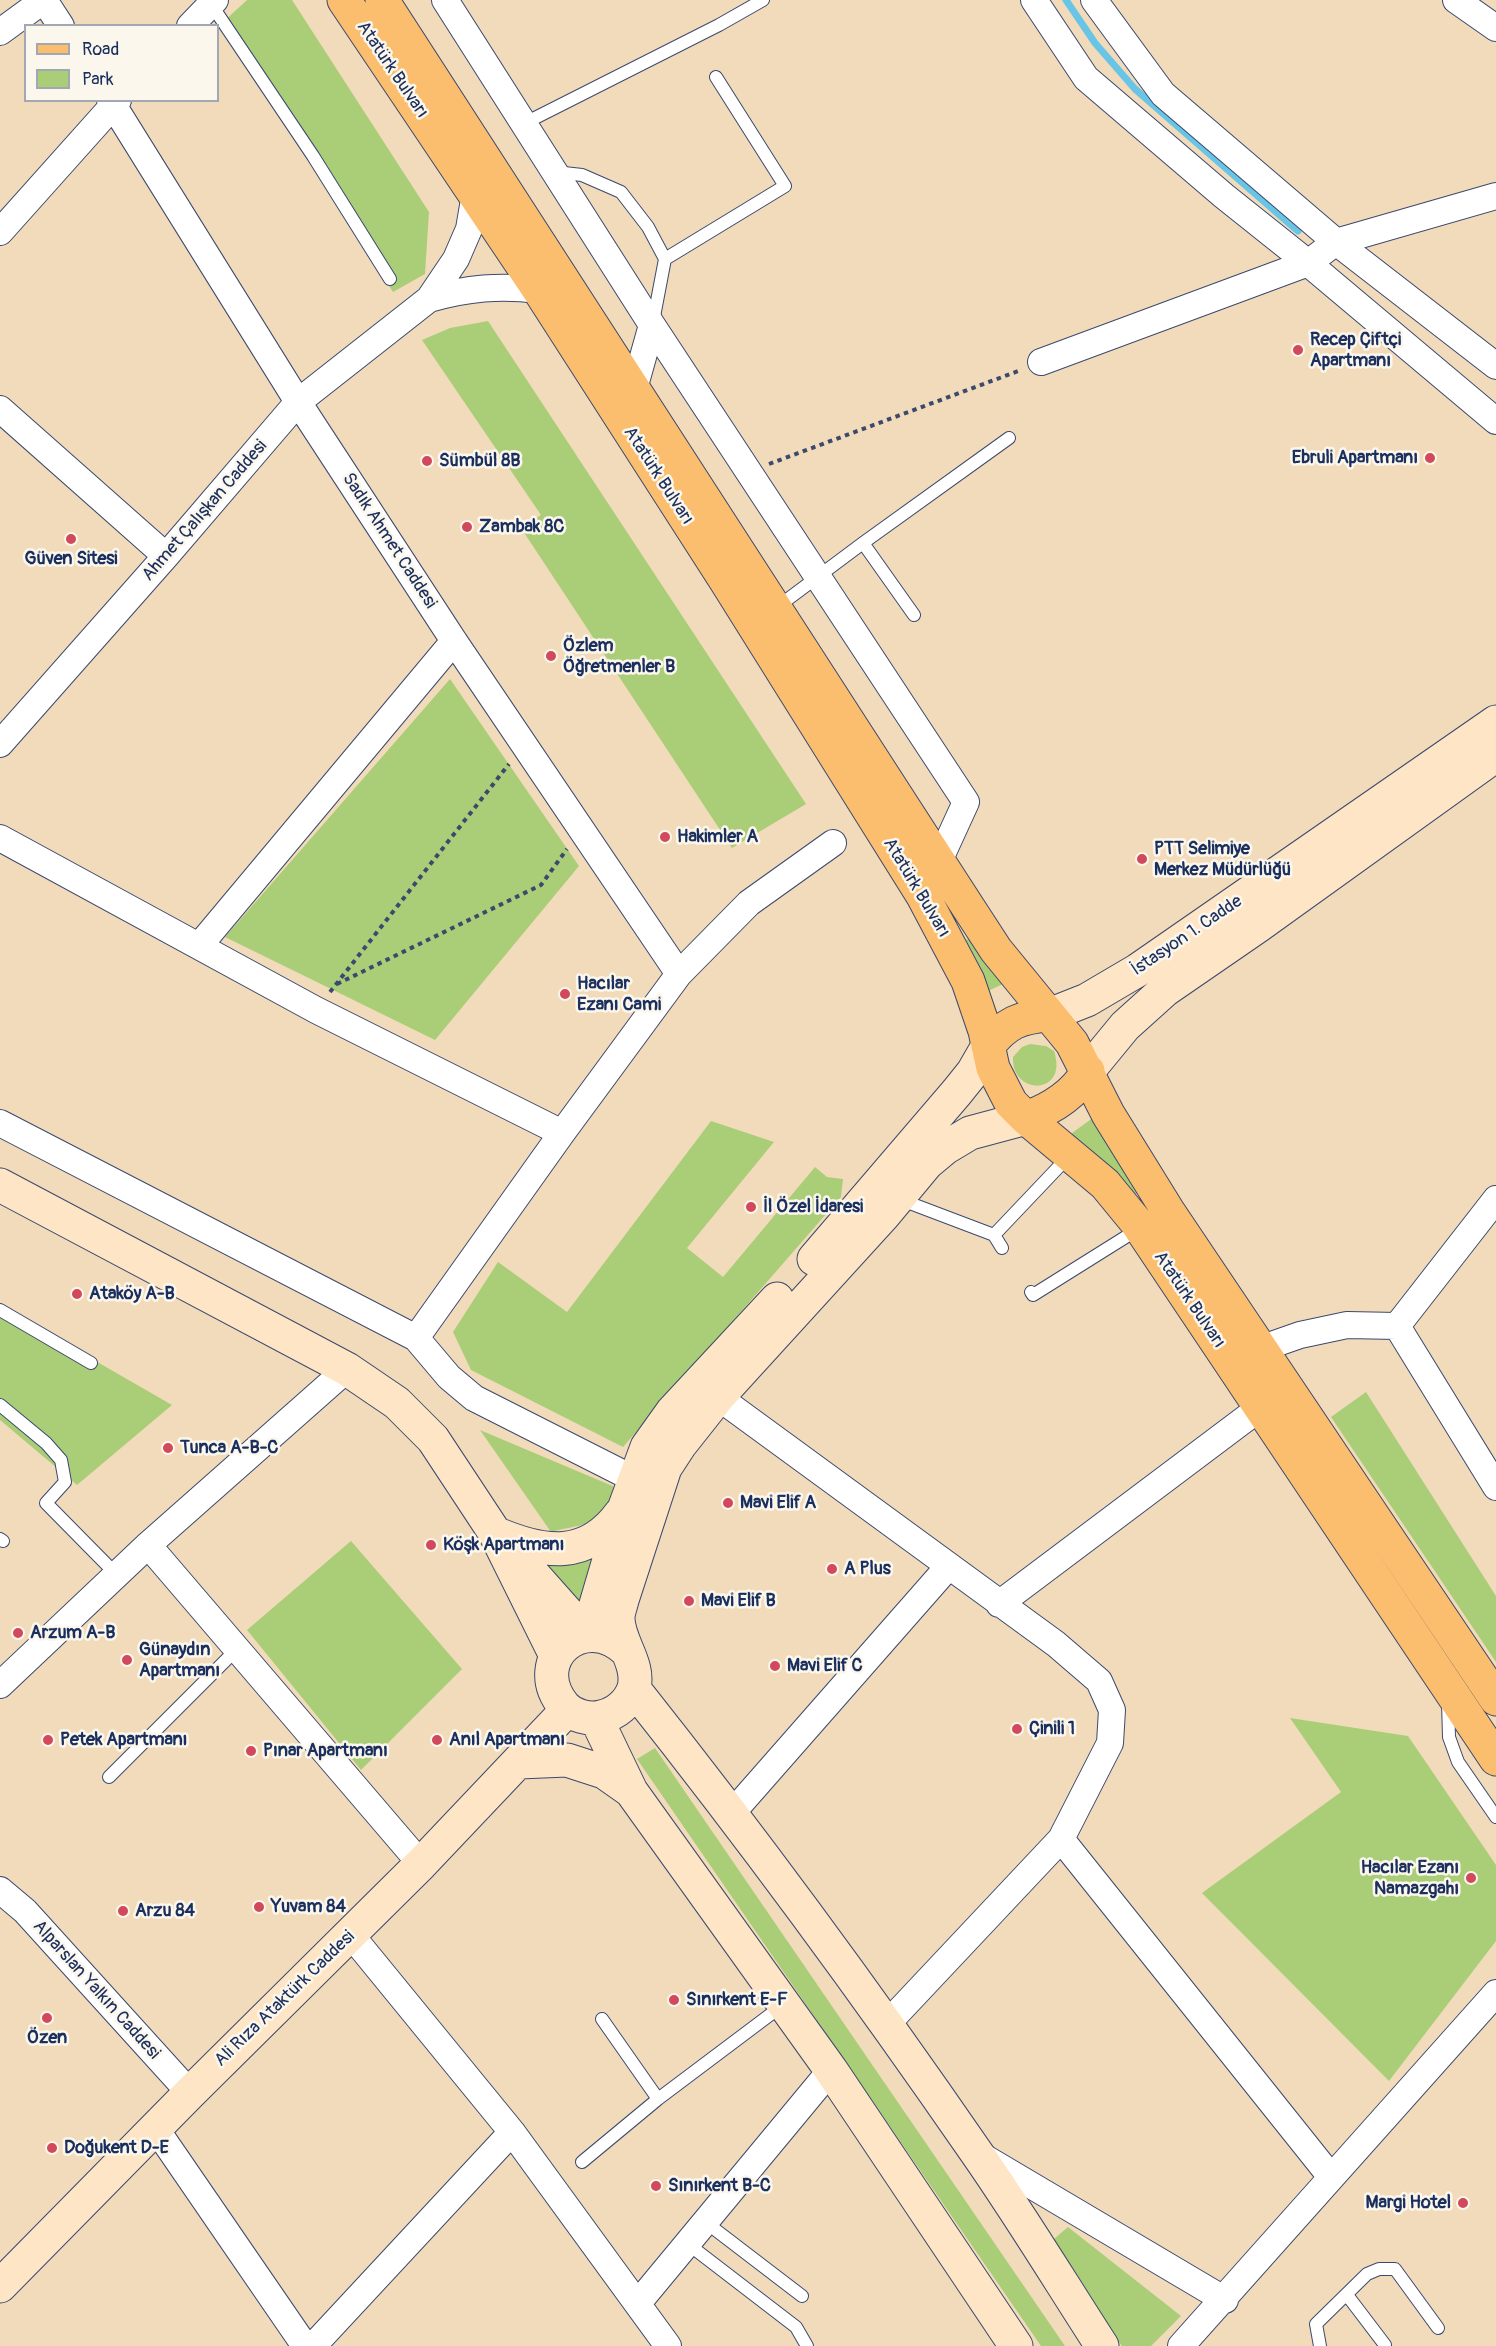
<!DOCTYPE html>
<meta charset="utf-8">
<style>
body{margin:0}
#map{position:relative;width:1496px;height:2346px;overflow:hidden;background:#f2dbbb;font-family:Pangolin,sans-serif}
canvas{display:block}
.legend{position:absolute;left:24px;top:24px;width:195px;height:78px;box-sizing:border-box;background:#fbf7ec;border:2px solid #a1a7b3;margin:0;padding:8px 10px;list-style:none;font-size:18px;color:#1b2f5e}
.legend li{display:flex;align-items:center;gap:12px;height:30px}
.legend b{width:30px;border:2px solid #a1a7b3}
</style>
<div id="map">
<canvas width="1496" height="2346"></canvas>
<ul class="legend">
<li><b style="height:8px;background:#fbbd6e"></b>Road</li>
<li><b style="height:16px;background:#aace77"></b>Park</li>
</ul>
</div>
<script>
const g = document.querySelector('canvas').getContext('2d');
g.lineJoin = 'round';
function paint(path, color) {
  g.fillStyle = color;
  g.fill(path, 'evenodd');
}
function trace(path, color, width, dash) {
  g.strokeStyle = color;
  g.lineWidth = width;
  g.lineCap = dash ? 'butt' : 'round';
  g.setLineDash(dash || []);
  g.stroke(path);
}
function write(font, color, halo, rows, align = 'center') {
  g.font = font + ' Pangolin,sans-serif';
  g.lineWidth = 5;
  g.setLineDash([]);
  g.textBaseline = 'middle';
  g.strokeStyle = halo;
  g.fillStyle = color;
  for (const [text, x, y, turn = 0] of rows) {
    g.save();
    g.translate(x, y);
    g.rotate((+turn || 0) * Math.PI / 180);
    g.textAlign = isNaN(turn) ? turn : align;
    if (halo) g.strokeText(text, 0, 0);
    g.fillText(text, 0, 0);
    g.restore();
  }
}
paint(new Path2D(`
 M247,0H292L429,212L425,274L393,292L222,23Z
 M488,321L806,804L732,848L521,528L541,515L422,340L450,328Z
 M450,679L579,866L435,1040L225,937Z
 M970,937L1005,983L988,991L981,968L966,940Z
 M1030,1044L1046,1046L1054,1051C1069,1096 1011,1096 1013,1057L1022,1047Z
 M1094,1117L1139,1192L1133,1196L1068,1136Z
 M711,1121L774,1142L687,1248L723,1277L815,1167L827,1177L843,1179L841,1197L623,1447L471,1370L453,1332L498,1262L567,1312Z
 M0,1306L172,1405L77,1485L0,1420Z
 M1366,1392L1496,1596V1662L1331,1417Z
 M480,1430L615,1487C609,1527 584,1523 551,1532Z
 M351,1541L462,1669L361,1770L247,1630Z
 M594,1554L579,1605L544,1566C563,1566 577,1563 594,1554Z
 M1290,1718L1408,1736L1496,1865V1941L1389,2081L1202,1893L1341,1792Z
 M655,1748L1065,2346H1041L637,1759Z
 M1068,2227L1181,2316L1151,2346H1122L1048,2244Z`), '#aace77');
trace(new Path2D(`
 M1066,0L1095,43L1135,89L1298,231`), '#68c5e6', 7);
const lane = new Path2D(`
 M211,4L313,156L390,279
 M523,124L719,25L763,0
 M555,172L582,175L621,192L648,227L665,259L653,322
 M665,259L785,186L716,77
 M863,543L914,615
 M776,608L863,543L1009,438
 M899,1199L994,1235L1002,1248
 M994,1235L1069,1156
 M1031,1292L1033,1295L1140,1228
 M0,1310L91,1363
 M0,1405L46,1443L61,1460L65,1482L46,1503L116,1574
 M0,1539L3,1541
 M1448,1702L1449,1737L1458,1762L1496,1817
 M109,1777L237,1649
 M602,2019L658,2099
 M582,2162L658,2099L783,2005
 M704,2221L802,2296
 M688,2244L796,2327L807,2346
 M1347,2295L1385,2345
 M1320,2346L1316,2324L1367,2274L1379,2269H1395L1438,2328`);
const street = new Path2D(`
 M44,0L61,26
 M445,0L652,325L966,802L939,861
 M1034,0L1086,78L1224,196L1308,263L1496,421
 M1094,0L1163,94L1336,242L1496,366
 M1456,0L1496,28
 M190,26L215,0
 M0,32L44,0
 M110,100L298,402L454,641L679,974
 M0,232L118,100
 M429,299C467,288 500,285 539,290
 M1041,362L1308,263L1336,242L1496,196
 M634,389L652,325
 M0,409L166,556
 M0,744L166,556L298,402L429,299L456,259L469,229L475,194
 M0,838L316,1010L562,1133
 M199,946L454,641
 M0,1123L416,1338L449,1377L474,1398L634,1479
 M1397,1326L1496,1487
 M1397,1326L1496,1199
 M416,1338L562,1133L679,974L749,903L833,843
 M1260,1349L1300,1335L1347,1325L1397,1326
 M718,1397L1056,1644L1099,1681L1112,1710L1110,1743L1061,1839L886,2025
 M148,1545L421,1864
 M999,1604L1261,1407
 M0,1685L148,1545L347,1369
 M732,1813L948,1567
 M1061,1839L1331,2177
 M0,1890L25,1911L190,2093
 M351,1935L512,2132L668,2346
 M156,2129L305,2346
 M980,2155L1225,2300
 M638,2303L831,2070
 M313,2346L512,2132
 M1181,2346L1496,1993`);
const secondary = new Path2D(`
 M1049,1015L1087,1000L1138,970L1496,722
 M1088,1071L1125,1026L1165,990L1258,926L1496,755
 M0,1185L347,1369L397,1403L433,1439L495,1533L556,1656
 M814,1259L957,1092L973,1072L988,1046
 M495,1533C544,1554 587,1560 621,1513
 M523,1563L587,1635
 M587,1635L624,1509L647,1447L672,1412L777,1299
 M627,1651C584,1609 526,1660 564,1706C573,1716 589,1720 601,1717C616,1714 629,1703 634,1688C640,1663 618,1642 618,1618C618,1612 621,1605 622,1600L665,1468L680,1445L718,1397L883,1216L927,1163L945,1148L970,1133L1026,1118
 M634,1689C753,1839 867,1994 976,2152C1020,2215 1060,2281 1102,2346
 M596,1718L631,1791L831,2070L1016,2346
 M519,1762L567,1760L604,1772L631,1791
 M0,2286L190,2093L421,1864L567,1710`);
const primary = new Path2D(`
 M344,0L539,290L726,581L923,896L968,981L985,1031L993,1068L1011,1103L1026,1118L1105,1184L1137,1223L1496,1759
 M382,0L968,907L996,950L1072,1043L1108,1114L1168,1211L1496,1699
 M988,1046C1006,1023 1020,1017 1049,1015
 M1026,1118C1051,1109 1074,1095 1088,1071`);
trace(lane, '#3b496c', 14);
trace(street, '#3b496c', 28);
trace(secondary, '#3b496c', 35);
trace(primary, '#3b496c', 35);
trace(new Path2D(`
 M769,464L1021,370
 M337,984L541,885L567,849
 M330,992L509,764`), '#3b496c', 4, [4.5, 4.5]);
trace(lane, '#fff', 12);
trace(street, '#fff', 26);
trace(secondary, '#fde5c5', 33);
trace(primary, '#fbbd6e', 33);
for (const [x, y, r, color] of [
 [1298,350,6,"#d1495b"],
 [1430,458,6,"#d1495b"],
 [427,461,6,"#d1495b"],
 [467,527,6,"#d1495b"],
 [71,539,6,"#d1495b"],
 [551,656,6,"#d1495b"],
 [665,837,6,"#d1495b"],
 [1142,859,6,"#d1495b"],
 [565,994,6,"#d1495b"],
 [751,1207,6,"#d1495b"],
 [77,1294,6,"#d1495b"],
 [168,1448,6,"#d1495b"],
 [728,1503,6,"#d1495b"],
 [431,1545,6,"#d1495b"],
 [832,1569,6,"#d1495b"],
 [689,1601,6,"#d1495b"],
 [18,1633,6,"#d1495b"],
 [127,1660,6,"#d1495b"],
 [775,1666,6,"#d1495b"],
 [1017,1729,6,"#d1495b"],
 [48,1740,6,"#d1495b"],
 [437,1740,6,"#d1495b"],
 [251,1751,6,"#d1495b"],
 [1471,1878,6,"#d1495b"],
 [259,1907,6,"#d1495b"],
 [123,1911,6,"#d1495b"],
 [674,2000,6,"#d1495b"],
 [47,2018,6,"#d1495b"],
 [52,2148,6,"#d1495b"],
 [656,2186,6,"#d1495b"],
 [1463,2203,6,"#d1495b"]
]) {
  const dot = new Path2D();
  dot.arc(x, y, r, 0, 2 * Math.PI);
  g.fillStyle = color;
  g.fill(dot);
  trace(dot, '#fbf7ec', 2);
}
write('18px', '#1b2f5e', '#fbf7ec', [
 ["Atatürk Bulvarı",392,70,56],
 ["Atatürk Bulvarı",658,476,57],
 ["Ahmet Çalışkan Caddesi",205,511,-49],
 ["Sadık Ahmet Caddesi",389,541,57],
 ["Atatürk Bulvarı",916,888,59],
 ["İstasyon 1. Cadde",1187,936,-34],
 ["Atatürk Bulvarı",1189,1300,56],
 ["Alparslan Yalkın Caddesi",96,1990,48],
 ["Ali Rıza Ataktürk Caddesi",285,1999,-44]
]);
write('bold 18px', '#1b2f5e', '#fbf7ec', [
 ["Recep Çiftçi",1310,340],
 ["Apartmanı",1310,361],
 ["Ebruli Apartmanı",1418,458,"right"],
 ["Sümbül 8B",439,461],
 ["Zambak 8C",479,527],
 ["Güven Sitesi",71,559,"center"],
 ["Özlem",563,646],
 ["Öğretmenler B",563,667],
 ["Hakimler A",677,837],
 ["PTT Selimiye",1154,849],
 ["Merkez Müdürlüğü",1154,870],
 ["Hacılar",577,984],
 ["Ezanı Cami",577,1005],
 ["İl Özel İdaresi",763,1207],
 ["Ataköy A-B",89,1294],
 ["Tunca A-B-C",180,1448],
 ["Mavi Elif A",740,1503],
 ["Köşk Apartmanı",443,1545],
 ["A Plus",844,1569],
 ["Mavi Elif B",701,1601],
 ["Arzum A-B",30,1633],
 ["Günaydın",139,1650],
 ["Apartmanı",139,1671],
 ["Mavi Elif C",787,1666],
 ["Çinili 1",1029,1729],
 ["Petek Apartmanı",60,1740],
 ["Anıl Apartmanı",449,1740],
 ["Pınar Apartmanı",263,1751],
 ["Hacılar Ezanı",1459,1868,"right"],
 ["Namazgahı",1459,1889,"right"],
 ["Yuvam 84",271,1907],
 ["Arzu 84",135,1911],
 ["Sınırkent E-F",686,2000],
 ["Özen",47,2038,"center"],
 ["Doğukent D-E",64,2148],
 ["Sınırkent B-C",668,2186],
 ["Margi Hotel",1451,2203,"right"]
], 'left');
</script>
